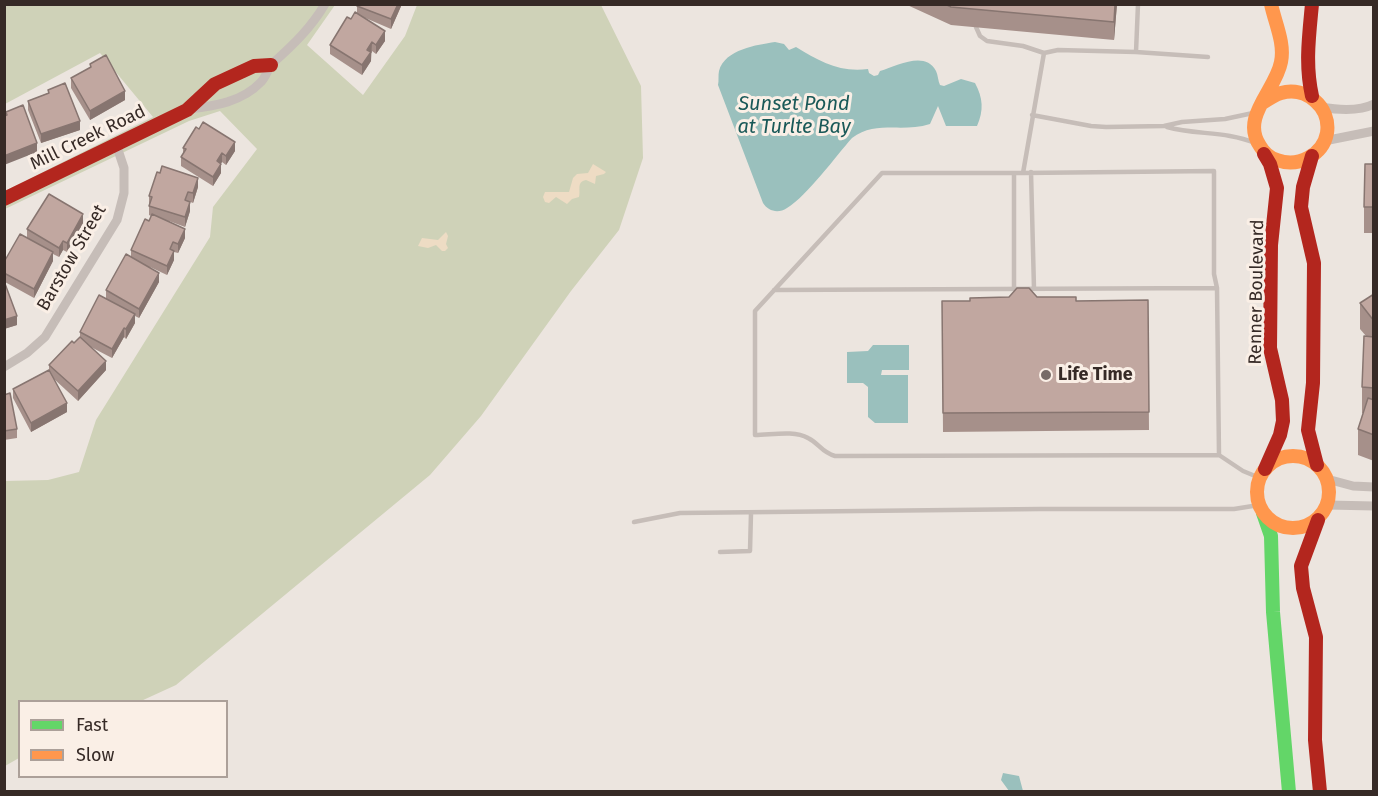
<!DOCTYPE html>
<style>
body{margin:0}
#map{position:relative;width:1378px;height:796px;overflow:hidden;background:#ece5df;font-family:"Fira Sans",sans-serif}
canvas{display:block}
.frame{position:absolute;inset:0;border:6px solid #362a26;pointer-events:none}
.legend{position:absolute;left:18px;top:700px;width:210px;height:78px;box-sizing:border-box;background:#faefe6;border:2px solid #aca099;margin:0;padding:8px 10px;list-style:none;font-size:18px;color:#362a26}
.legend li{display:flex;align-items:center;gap:12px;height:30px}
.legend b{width:30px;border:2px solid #aca099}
</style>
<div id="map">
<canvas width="1378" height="796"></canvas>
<div class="frame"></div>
<ul class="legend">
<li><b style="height:8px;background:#63d668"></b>Fast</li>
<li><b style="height:8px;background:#ff974d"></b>Slow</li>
</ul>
</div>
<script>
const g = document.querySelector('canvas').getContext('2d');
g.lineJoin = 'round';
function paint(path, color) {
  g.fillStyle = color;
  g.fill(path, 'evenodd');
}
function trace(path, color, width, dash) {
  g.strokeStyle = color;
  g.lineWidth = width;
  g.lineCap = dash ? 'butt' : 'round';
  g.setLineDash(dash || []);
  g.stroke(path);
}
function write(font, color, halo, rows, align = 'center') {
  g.font = font + ' "Fira Sans",sans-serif';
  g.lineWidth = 6;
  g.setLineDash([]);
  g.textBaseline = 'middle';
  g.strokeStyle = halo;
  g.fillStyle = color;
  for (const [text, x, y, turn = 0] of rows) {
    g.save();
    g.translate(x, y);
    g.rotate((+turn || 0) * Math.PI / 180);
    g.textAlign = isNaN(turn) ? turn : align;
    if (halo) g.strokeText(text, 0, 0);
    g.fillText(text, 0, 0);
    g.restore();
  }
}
paint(new Path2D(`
 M5,5H335L307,45L363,95L405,36L417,5H601L641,86L643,158L619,230L571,291L481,416L430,475L176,685L141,701L20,702L19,758L5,766V481L48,480L79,472L96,420L210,237L213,207L257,149L220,111L189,121L5,209V191L153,117L100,53L5,104Z`), '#cfd2b8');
paint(new Path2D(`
 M593,164L606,172L604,174L596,176L595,184L586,180C576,182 581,190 579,197L572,199L567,204L556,197L549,203L545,202L543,197L545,192H569L573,178L577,174L588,173Z
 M446,232L448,236L446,244L448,248L445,251H442L436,245L428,248L418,246L422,238L438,240Z`), '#eedcc4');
paint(new Path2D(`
 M775,42L784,44L789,50L796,47C819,61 840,73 868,69L869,73L874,76L878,75L880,71C897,66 925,50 936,71C938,75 938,81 940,85L944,86L961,79L975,83C983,98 984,110 977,126H946L938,106L930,124C903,133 876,120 852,138C836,156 807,196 787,208C778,214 768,211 763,203L718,85C719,81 718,75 719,71C725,49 757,45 775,42Z
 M873,345H909V370H882L881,375H908V423H875L868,417V387L863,383H847V352L868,351Z
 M1003,773L1019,776L1023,791H1009L1001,780Z`), '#9ac0bd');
trace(new Path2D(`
 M976,27L980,36L987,41L1023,46L1044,53
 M1136,52L1208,57
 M1032,115L1091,126L1106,127L1164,126L1182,122L1225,119L1253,113
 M1167,127C1196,135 1226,131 1255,143
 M1031,172L1034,289
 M1023,173L1214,171V274L1217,288L1219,455L835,456C821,452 820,444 808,438C794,430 771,435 755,435V311L882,173H1023L1044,53L1058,50L1136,52L1138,4
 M1014,289V173
 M774,290L1217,288
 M1219,455L1243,471L1260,478
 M634,522L680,513L1040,509H1234L1259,505
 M720,552L750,551L751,513`), '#c6bdb8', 4.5);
trace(new Path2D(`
 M1321,107C1338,110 1358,112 1374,104
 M189,109C215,106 242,102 261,82C266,77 268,68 273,63C293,45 311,28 325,4
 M1324,141L1374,131
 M4,367L27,353L45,337L117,220L124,193V168L116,144
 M1327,479L1353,486L1374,487
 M1328,505L1374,506`), '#c6bdb8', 9);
trace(new Path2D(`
 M1263,513L1271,536L1273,612L1289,792`), '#63d668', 14);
trace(new Path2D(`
 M1261,104C1267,100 1274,95 1281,93C1306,86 1331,107 1327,133C1323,155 1298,168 1277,160C1270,158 1264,153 1260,146C1240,117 1276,90 1281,62C1285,43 1275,23 1271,4
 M1257 492a36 36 0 1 1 72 0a36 36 0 1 1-72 0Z`), '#ff974d', 14);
trace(new Path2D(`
 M1312,4C1309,36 1305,65 1312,96
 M1264,154L1270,164L1277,188L1271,245L1270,348L1282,400L1283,421L1280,435L1265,469
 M1312,156L1303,187L1301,207L1314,263L1313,383L1308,430L1317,465
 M4,199L187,110L215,84L254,66L271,65
 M1318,520L1301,566L1303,588L1316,637L1315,740L1320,792`), '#b3261e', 14);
paint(new Path2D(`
 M402,4L391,29L363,17L385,41L376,54L372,51L371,53V61L362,75L330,54V45L351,19L357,13V6Z
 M905,4H1117L1114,40L951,25Z
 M90,64L125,100L90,120L71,88V78L90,68Z
 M48,90L80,130L41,143L28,110V101L48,93Z
 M183,148L235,151L226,165L222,162L221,163V173L213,186L181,166V157L183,154Z
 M1374,164V233H1364V207Z
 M198,187L193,203L188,201L190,211L185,227L169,221L185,238L178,253L174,252V260L167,275L150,267L159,282L139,318L135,316V323L126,339L124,337L112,358L89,346L106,370L78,401L54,379L67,412L31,432L13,398V389L49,370V365L80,337V332L106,299V290L131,257V250L149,221L151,216L149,215V196Z
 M83,223L67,252L63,250L59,257L53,254V261L34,298L5,282L17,325L4,329V262L27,238V229Z
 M1374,294V461L1358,455V429L1363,413H1362V387L1366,336L1360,329V303Z
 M1037,297L1076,301L1148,300L1149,430L943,432L942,301H970Z
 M4,395L17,429V438L4,440Z`), '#a6908a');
paint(new Path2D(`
 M398,4H402L391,29V19Z
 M1115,4H1117L1114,40V22Z
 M385,31V41L376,54V45Z
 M372,42L371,61L362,75V65L367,50Z
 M125,91V100L90,120V111Z
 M80,121V130L41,143V134Z
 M235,142V151L226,165V156Z
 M37,143V152L4,165V156Z
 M222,153V162L217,170V161Z
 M221,164V173L213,186V177Z
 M198,178V187L193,203V193Z
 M190,202V211L185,227V217Z
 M83,214V223L67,252V243Z
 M185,229V238L178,253V244Z
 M63,241V250L59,257V248Z
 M174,251V260L167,275V266Z
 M53,252V261L34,298V289Z
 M159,273V282L139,318V309Z
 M135,314V323L126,339V329Z
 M17,316V325L4,329V320Z
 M124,328V337L112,358V349Z
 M106,361V370L78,401V391Z
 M67,403V412L31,432V423Z`), '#877570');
const building = new Path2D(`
 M357,4H398L391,19L357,6Z
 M945,4H1115L1114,22L951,7Z
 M355,12L385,31L376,45L372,42L367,50L371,52L362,65L330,45L347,17L351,19Z
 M106,55L125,91L90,111L71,78L91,67L90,64Z
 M65,83L80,121L41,134L28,101L49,93L48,90Z
 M23,105L37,143L4,156V116L7,115L6,112Z
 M203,122L235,142L226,156L222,153L217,161L221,164L213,177L181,157L186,149L183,148L196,127L199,129Z
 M1365,164H1374V207H1364Z
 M162,166L198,178L193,193L188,192L185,200L190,202L185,217L149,206L152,197L149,196L157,172L160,173Z
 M49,194L83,214L67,243L63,241L59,248L27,229Z
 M152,214L185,229L178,244L173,242L170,249L174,251L167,266L131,250L145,219L149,221Z
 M20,234L53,252L34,289L4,273V262Z
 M126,254L159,273L139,309L106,290Z
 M4,281L17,316L4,320Z
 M1017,288H1029L1037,297H1076V301L1148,300L1149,412L943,413L942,301H970V298L1009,297Z
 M1374,294V321L1360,303Z
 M99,295L135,314L126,329L124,328L112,349L80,332Z
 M1364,336L1374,337V388L1362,387Z
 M80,337L106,361L78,391L49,365L72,341L74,343Z
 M49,370L67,403L31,423L13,389Z
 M10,393L17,429L4,431V395Z
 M1368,398L1374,400V435L1358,429Z`);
paint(building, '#c1a7a0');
trace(building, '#877570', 1.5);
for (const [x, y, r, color] of [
 [1046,375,6,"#766b67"]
]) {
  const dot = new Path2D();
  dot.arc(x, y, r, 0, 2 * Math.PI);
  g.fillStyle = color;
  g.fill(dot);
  trace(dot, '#faefe6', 2);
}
write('18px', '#362a26', '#faefe6', [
 ["Mill Creek Road",88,138,-26],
 ["Barstow Street",72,258,-60],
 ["Renner Boulevard",1257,292,-89]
]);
write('bold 18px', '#362a26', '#faefe6', [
 ["Life Time",1058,375]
], 'left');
write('italic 20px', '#1a5958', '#faefe6', [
 ["Sunset Pond",794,104],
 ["at Turlte Bay",794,127]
]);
</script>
